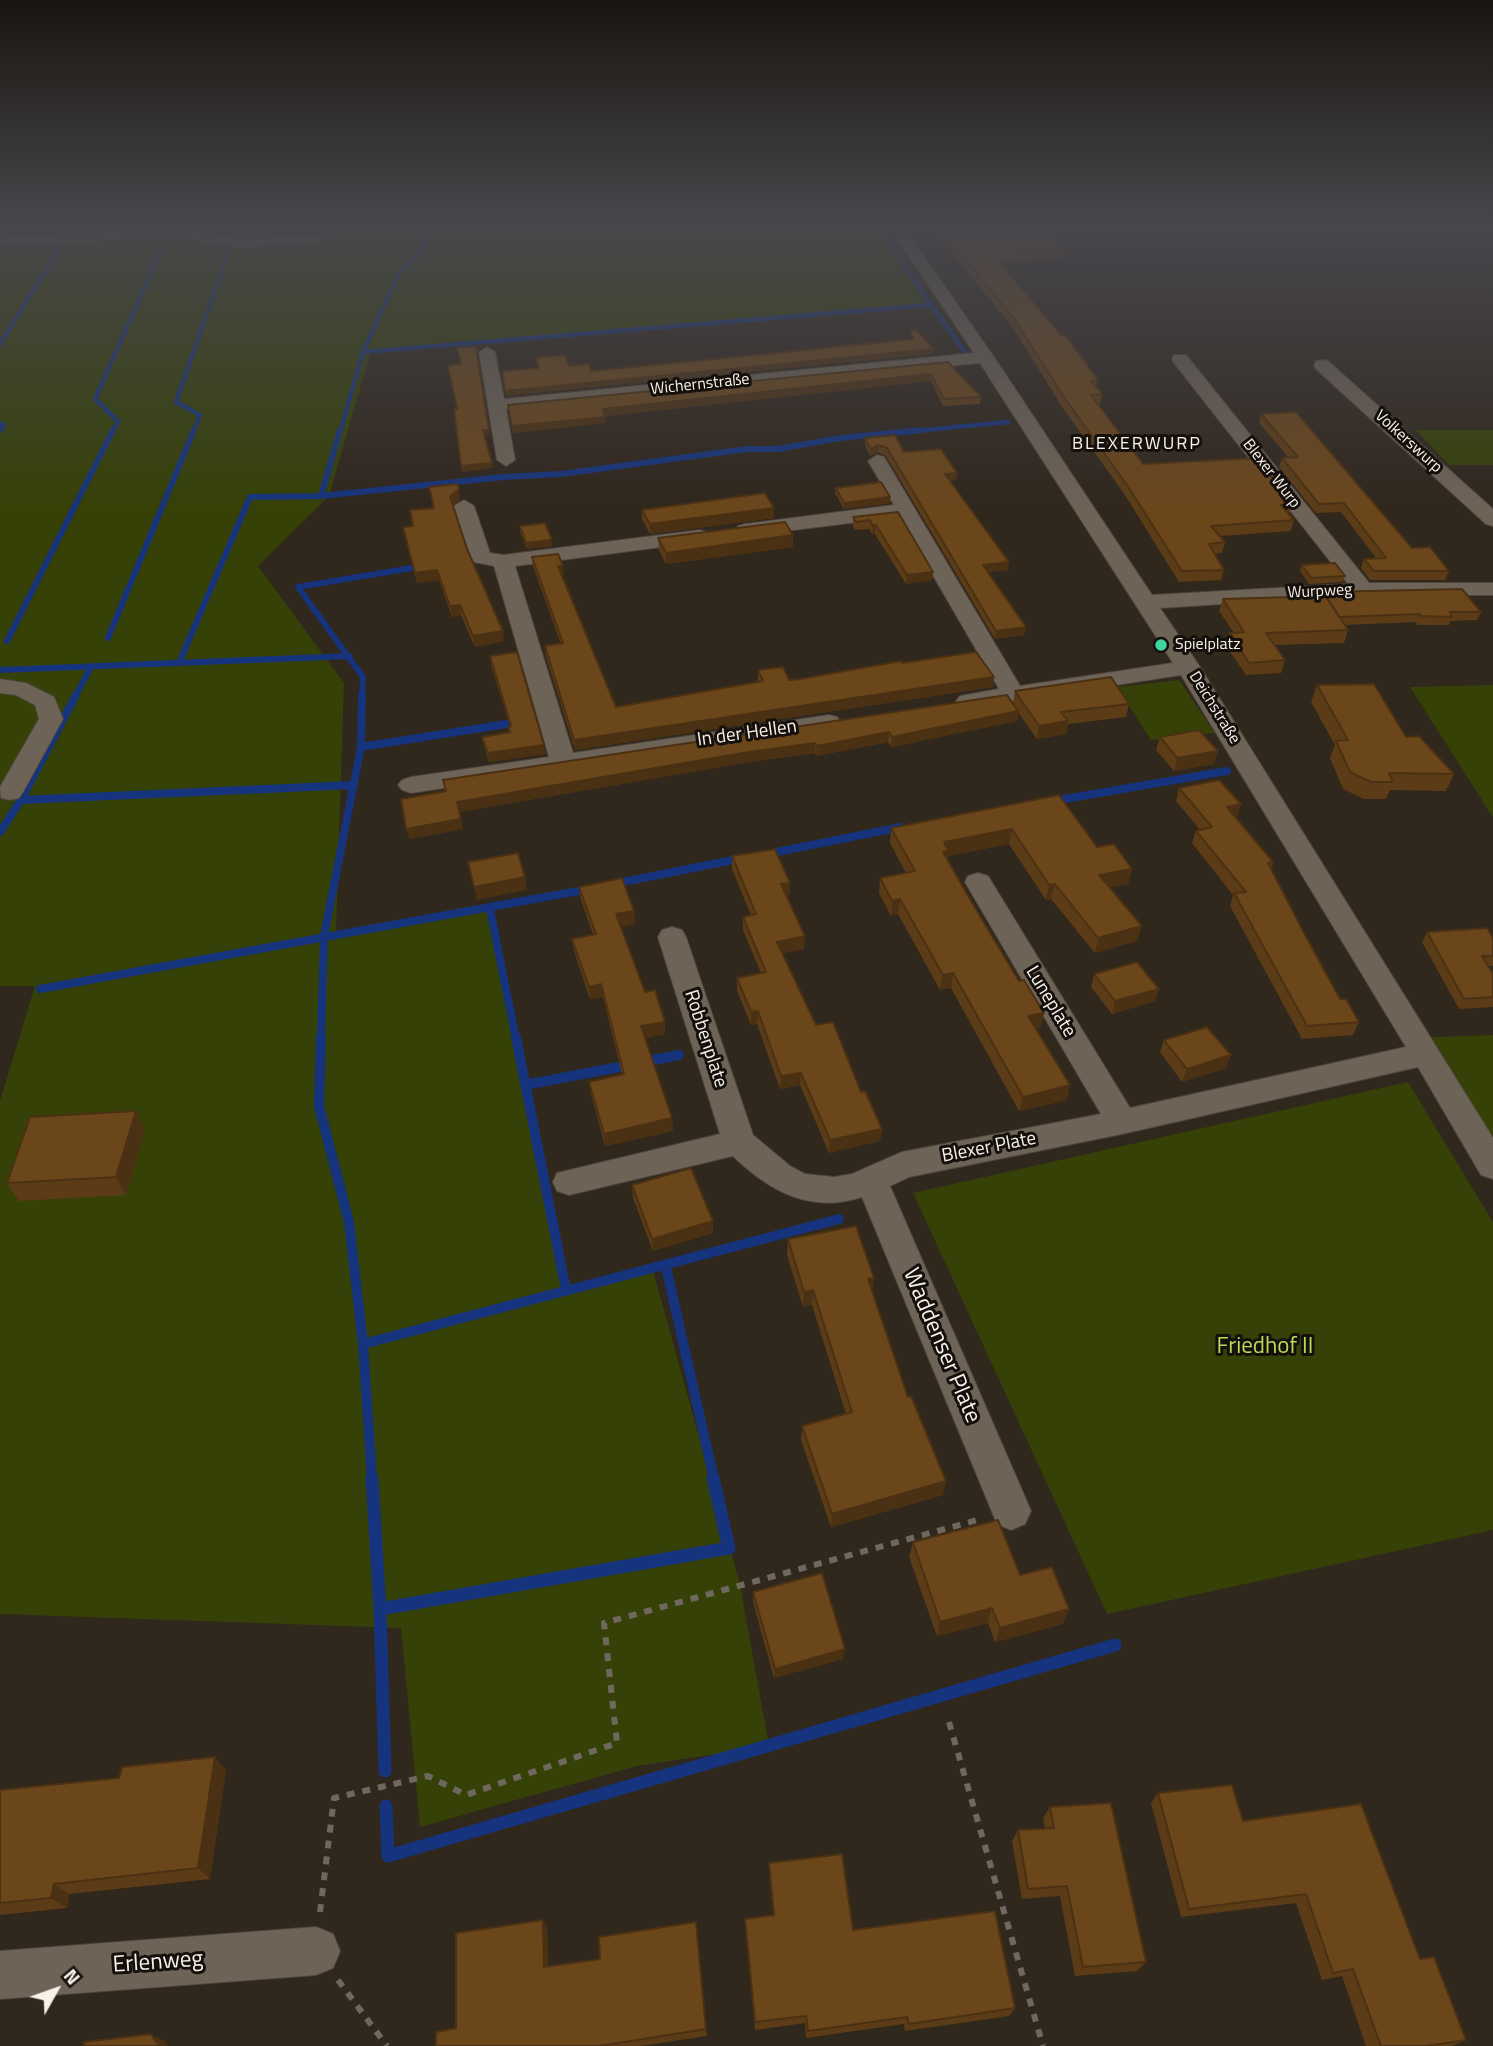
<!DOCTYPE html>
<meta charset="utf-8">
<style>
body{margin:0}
#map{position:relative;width:1493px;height:2046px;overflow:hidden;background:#30271d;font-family:"Titillium Web",sans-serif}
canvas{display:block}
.north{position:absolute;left:21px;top:1955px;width:70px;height:70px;-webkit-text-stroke:5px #15100c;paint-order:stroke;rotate:50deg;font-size:19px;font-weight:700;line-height:28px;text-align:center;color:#f8f2eb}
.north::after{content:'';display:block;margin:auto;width:24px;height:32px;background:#f8f2eb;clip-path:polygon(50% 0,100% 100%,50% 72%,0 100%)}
</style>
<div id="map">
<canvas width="1493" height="2046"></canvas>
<div class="north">N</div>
</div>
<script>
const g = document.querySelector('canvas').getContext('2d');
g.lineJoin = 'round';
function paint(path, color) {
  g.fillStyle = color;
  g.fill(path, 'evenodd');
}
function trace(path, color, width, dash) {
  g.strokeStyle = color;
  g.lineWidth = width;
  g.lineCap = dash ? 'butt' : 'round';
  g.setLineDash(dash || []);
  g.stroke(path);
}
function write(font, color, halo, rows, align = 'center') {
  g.font = font + ' "Titillium Web",sans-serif';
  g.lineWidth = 6;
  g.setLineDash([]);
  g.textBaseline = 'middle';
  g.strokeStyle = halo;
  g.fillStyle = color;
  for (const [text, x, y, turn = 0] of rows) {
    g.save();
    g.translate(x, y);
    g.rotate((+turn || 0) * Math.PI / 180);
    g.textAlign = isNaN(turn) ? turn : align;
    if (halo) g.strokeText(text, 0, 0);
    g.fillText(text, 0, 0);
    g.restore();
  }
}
paint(new Path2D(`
 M0,225H874L925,303L371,350L329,496L258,566L344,683L336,931L490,909L566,1289L652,1267L740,1585L769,1746L637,1766L420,1827L401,1628L0,1614V1101L35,986H0Z
 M1416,430H1493V465H1449Z
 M1179,680L1215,733L1151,740L1117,687Z
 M1493,685V816H1492L1410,687Z
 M1493,1035V1141L1431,1037Z
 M1408,1082L1493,1222V1530L1107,1614L913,1193Z`), '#354106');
trace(new Path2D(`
 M931,305L965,352
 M0,344L58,250
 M363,352L931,305L878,225
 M0,424L4,425L0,431
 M113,432L118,421L95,399L163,246
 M193,432L200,415L176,402L228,253
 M340,432L363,352L399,273L422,251L427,225
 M904,432L1008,422`), '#16347d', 4.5);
trace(new Path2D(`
 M321,496L340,430
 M108,638L194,430
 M7,641L113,430
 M179,663L250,497L321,496L503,477L561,474L747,449H778L840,438L923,430
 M0,670L350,656
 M75,697L91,667
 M362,697L363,677L298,587L424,566`), '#16347d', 6);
trace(new Path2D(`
 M361,747L519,722
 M21,800L354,785
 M1053,801L1227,771
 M0,832L21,800L76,695
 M767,854L901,827
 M613,884L743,858
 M490,909L516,1039
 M40,989L589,889
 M321,1039L324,936L361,747L362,695`), '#16347d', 8);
trace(new Path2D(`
 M321,1037L319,1106L349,1222L363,1344L372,1479
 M516,1037L566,1290
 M643,1062L679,1055
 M525,1085L629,1065
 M666,1267L714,1479
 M363,1344L839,1219`), '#16347d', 10);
trace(new Path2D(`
 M372,1478L380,1609L385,1771
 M380,1609L729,1548L713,1478
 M386,1806L388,1856L1115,1645`), '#16347d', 13);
const minor = new Path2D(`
 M888,225H902L994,357L1152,595L1348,584L1174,363L1172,359L1174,355H1186L1369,583H1493V595H1363L1160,608L1200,667L1493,1138V1179L1481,1175L1418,1067L1122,1134L909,1177L890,1186L1031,1511L1025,1524L1011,1530L997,1524L862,1197C811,1214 769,1191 733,1156L569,1195L557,1191L553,1182L557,1173L720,1134L658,937L662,930L672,927L682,930L686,937L753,1135L790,1166L805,1174L834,1177L852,1174L902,1152L1101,1114L965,882L968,876L978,873L988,876L1130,1108L1406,1047L1181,675L968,708L960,706L956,701L960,696L999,689L899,517L745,536L738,534L735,530L738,526L745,524L894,505L868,461L877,455L884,457L1020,686L1173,663L980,363L506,409L515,460L506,466L497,460L479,352L487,347L495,352L504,399L974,353Z
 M177,229L239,239L315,235L322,239L315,243L239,247L177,237L0,246V238Z
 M1322,360L1328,361L1493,509V526L1486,524L1316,369L1314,365L1316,361Z
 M464,500L474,506L490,553L503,555L700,530L707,532L710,536L707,540L700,542L515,566L573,753L829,715L837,717L841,722L837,727L829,729L411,793L402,790L398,785L402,780L411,777L549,757L494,566L474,562L471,558L454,506Z
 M0,679L26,683L54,697L63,719L23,792L19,798L10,800L1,798L0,787L39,719L35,705L16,695L0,693Z
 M316,1927L333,1934L340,1951L333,1968L316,1975L0,1999V1951Z`);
trace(minor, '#4e453e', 2);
trace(new Path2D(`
 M949,1722L1043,2046
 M320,1912L334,1798L428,1776L466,1795L617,1743L604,1623L981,1519
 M338,1980L387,2046`), '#70685f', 6, [8, 8]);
paint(minor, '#6e6357');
paint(new Path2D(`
 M929,225H1043L1065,248L1064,257L998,262L1098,380L1096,387L1102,394L1100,404H1098L1143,464L1293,504L1289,514L1294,520L1291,531L1220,536L1225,542L1222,553L1215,554L1224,570L1221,580L1179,582L1125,495L1062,407L1014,329Z
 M948,362L981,397L980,404L943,406L931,381L605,416L606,423L513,433L508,405Z
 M1261,414L1412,548L1449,571L1445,580H1370L1361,568L1364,559L1376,558L1341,512L1316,513L1279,467L1282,458L1288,457L1259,423Z
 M865,438L904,452L956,480L950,481L1008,570L988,572L1024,635L995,639L886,456L878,452L870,456L865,445Z
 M836,488L890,497V503L844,509L835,493Z
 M460,499L453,506L467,549L504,641L475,647L461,615L452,617L439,580L417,583L403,527L413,526Z
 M774,508V518L650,534L642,519V510Z
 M898,512L933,572L932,580L906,584L875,534H872L869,529L855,530L853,526V517Z
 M520,526L552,546L527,549L520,532Z
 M658,538L793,547L666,564L659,550Z
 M532,557L564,575L562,576L616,707L758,681V670L789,680L800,679L902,663L993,687L575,750L546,656L545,646L561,644L533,566Z
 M1302,565L1345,576L1343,582L1309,584L1300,571Z
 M1323,592L1481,612L1477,620L1450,621L1449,625H1417L1416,622L1345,625L1348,630L1344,643L1274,645L1285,660L1281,673L1246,675L1226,646L1230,633H1234L1219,611L1223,599L1321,596Z
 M490,656L546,754L489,762L484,746L482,737L509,732L508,727L510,726L491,665Z
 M1317,685L1406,737L1454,774L1446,791L1390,790L1386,799H1364L1343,789L1330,758L1335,745L1311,702Z
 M1015,691L1129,704L1126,717L1068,724L1066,734L1037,739L1018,712L1017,721L891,747L888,742L816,756L815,753L749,762L459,812L463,829L409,839L445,792L1013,704Z
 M1160,737L1218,751L1214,764L1174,771L1156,750Z
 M1179,788L1237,817H1235L1273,862L1271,869L1303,931L1340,999L1359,1022L1353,1035L1302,1039L1230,906L1233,895L1192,843L1196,831L1200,830L1176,801Z
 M1059,795L1097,847L1132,869L1128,884L1109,887L1137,941L1095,953L1051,899L1046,900L1009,844L948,856L947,860L1019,981L1044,1013L1040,1028L1036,1029L1067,1100L1019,1111L951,988L940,990L898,914L891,916L879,893L880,878L906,873L890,843L891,828Z
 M732,856L790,895L787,896L804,949L783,953L816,1025L861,1092L882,1129L880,1141L829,1153L800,1085L780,1089L757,1024L751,1025L737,991V978L761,973L743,930V917L751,915L732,869Z
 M579,887L634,911L635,924L621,927L645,992L665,1022V1034L645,1038L672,1118L673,1131L605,1146L591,1094L589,1082L622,1075L603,997L590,999L574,951L572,939L593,934L581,900Z
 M1427,932L1493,938V966H1488L1493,974V1007L1459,1009L1422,942Z
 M1094,974L1155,1001L1112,1014L1091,987Z
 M1164,1040L1226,1068L1182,1082L1160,1052Z
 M136,1111L145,1130L126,1195L19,1201L7,1183Z
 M632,1185L713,1221V1233L653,1251L633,1198Z
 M788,1239L874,1278L872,1291L908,1397L946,1481L943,1495L831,1527L801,1440L802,1426L846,1414L812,1305L803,1307L787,1255Z
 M913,1542L1020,1575L1069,1609L1063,1624L995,1642L988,1623L937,1636L909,1557Z
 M753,1592L843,1659L774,1678L753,1602Z
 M226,1770L210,1879L69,1894L67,1908L0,1915V1790Z
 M1158,1793L1243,1821L1420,1959L1466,2040L1452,2046H1366L1342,1976L1322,1980L1296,1903L1181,1917L1151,1803Z
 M1050,1807L1146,1962L1137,1971L1075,1976L1060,1896L1022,1899L1012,1841L1018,1830L1045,1828L1043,1818Z
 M769,1863L853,1930L1015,2008L1009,2016L905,2031L904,2024L806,2038L805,2023L755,2030L745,1919L773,1915L769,1873Z
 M543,1920L547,1928L548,1966L600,1959L696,1922L707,2036L641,2046H436L456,2028Z`), '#5c3c17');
paint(new Path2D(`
 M934,349L933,354L506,396L505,391Z
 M931,374V381L603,416V409Z
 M605,417L606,423L513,433L512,426Z
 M483,430H489L490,435L483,436Z
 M878,445V452L870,456L871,449Z
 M492,463L493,468L462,472L461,466Z
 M957,473L956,480L944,482L945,474Z
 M459,489L460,499L452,507L450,497Z
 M890,497V503L844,509V503Z
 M774,508V518L650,534V524Z
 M876,525L875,534H872L873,526Z
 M793,535V547L666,564V553Z
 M552,540V546L527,549L526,543Z
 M1009,562L1008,570L982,573L983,565Z
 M558,566H563L564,575L559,576Z
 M437,570L439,580L417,583L415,573Z
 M933,572L932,580L906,584L907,575Z
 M460,605L461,615L452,617L450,606Z
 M1026,627L1024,635L995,639L996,631Z
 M503,631L504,641L475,647L473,636Z
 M994,677L993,687L575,750L574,740Z
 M1018,711L1017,721L891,747L892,737Z
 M1068,721L1066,734L1037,739L1039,726Z
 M889,732L888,742L816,756L817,746Z
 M815,743V753L749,762L459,812L457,802L749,752Z
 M544,745L546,754L489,762L488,753Z
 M1218,751L1214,764L1174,771L1177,758Z
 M1241,804L1237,817L1223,820L1227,807Z
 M461,819L463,829L409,839L406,829Z
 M1012,829L1009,844L948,856L946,865L941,866L944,842Z
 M1132,869L1128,884L1095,890L1099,875Z
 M525,877L527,890L477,900L474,887Z
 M790,883V895L781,897V884Z
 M1055,884L1051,899L1046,900L1049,885Z
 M900,899L898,914L891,916L892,901Z
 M634,911L635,924L618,927L616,914Z
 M1142,926L1137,941L1095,953L1098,938Z
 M805,936L804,949L777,954V942Z
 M953,973L951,988L940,990L943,975Z
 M601,984L603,997L590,999L589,987Z
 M1159,989L1155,1001L1112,1014L1115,1001Z
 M758,1011L757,1024L751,1025V1012Z
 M1044,1013L1040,1028L1025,1031L1028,1016Z
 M665,1022V1034L642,1039L641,1026Z
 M1231,1055L1226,1068L1182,1082L1187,1069Z
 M801,1073L800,1085L780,1089L781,1076Z
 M1070,1085L1067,1100L1019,1111L1023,1097Z
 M136,1111L145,1130L126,1195L116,1177Z
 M672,1118L673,1131L605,1146L604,1134Z
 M882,1129L880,1141L829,1153L830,1140Z
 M713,1221V1233L653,1251L652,1239Z
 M874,1278L872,1293L868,1279Z
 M813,1290L812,1305L803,1307L804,1292Z
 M946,1481L943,1495L831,1527L832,1514Z
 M992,1608L988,1623L937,1636L940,1622Z
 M1069,1609L1063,1624L995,1642L1000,1628Z
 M845,1649L843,1659L774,1678L775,1669Z
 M215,1757L226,1770L210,1879L198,1868Z
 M54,1884L69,1894L67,1908L51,1898Z
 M543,1920L547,1928L549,1974L544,1967Z
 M151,2034L165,2041L168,2046H159Z`), '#4b3113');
const building = new Path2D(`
 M937,225H1043L1065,248L991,253L1062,336H1066L1098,380L1091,381L1102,394L1091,395L1143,464L1257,458L1293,504L1281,505L1294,520L1211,526L1225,542L1209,544L1224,570L1182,571L1127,485L1064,397L1015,320Z
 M915,329L934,349L505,391L502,371L539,368L536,358L565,355L569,366L589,364L591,371L746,356L914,339L910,332Z
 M476,347L489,430H483L492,463L461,466L454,409H457L448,366L461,364L457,348Z
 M948,362L981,397L944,399L931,374L603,409L605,417L512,426L508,405Z
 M1296,412L1412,548L1430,547L1449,571H1374L1364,559L1386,558L1344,503L1319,504L1282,458L1298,457L1261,414Z
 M895,435L904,452L941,449L957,473L945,474L1009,562L983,565L1026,627L996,631L887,448L878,445L871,449L865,438Z
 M881,482L890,497L844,503L836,488Z
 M457,484L459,489L450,497L467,549L503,631L473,636L460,605L450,606L437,570L415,573L403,527L413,526L410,510L434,508L429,487Z
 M765,493L774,508L650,524L642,510Z
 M898,512L933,572L907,575L876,525L873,526L870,520L856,522L853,517Z
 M785,522L793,535L666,553L658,538Z
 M545,523L552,540L526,543L520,526Z
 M558,554L563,566H558L616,707L763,681L758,670L783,667L789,680L800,679L901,661L902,663L976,652L994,677L574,740L545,646L563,643L532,557Z
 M1335,563L1345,576L1311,578L1302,565Z
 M1462,589L1481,612H1450L1452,617L1421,616L1419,614L1339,617L1323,592Z
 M1326,596L1348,630L1266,633L1285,660L1249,663L1230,633L1244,632L1223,599Z
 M517,652L544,745L488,753L482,737L510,732L508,727L511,726L490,656Z
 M1111,677L1129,704L1061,712L1068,721L1039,726L1015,691Z
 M1374,684L1406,737L1419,736L1454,774L1389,773L1393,782H1371L1350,772L1336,741L1348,740L1317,685Z
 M1007,695L1018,711L892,737L889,732L817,746L815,743L749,752L457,802L461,819L406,829L401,799L446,791L443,780Z
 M1199,730L1218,751L1177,758L1160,737Z
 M1219,780L1241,804L1227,807L1273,862L1268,863L1303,931L1340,999H1346L1359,1022L1307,1026L1234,893L1246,892L1196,831L1212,827L1179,788Z
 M1059,795L1097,847L1114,844L1132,869L1099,875L1142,926L1098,938L1055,884L1049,885L1012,829L944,842L948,851L943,852L971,901L1019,981L1024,980L1044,1013L1028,1016L1070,1085L1023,1097L953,973L943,975L900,899L892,901L880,878L915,871L891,828Z
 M775,849L790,883L781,884L805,936L777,942L816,1025L833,1022L861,1092L865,1091L882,1129L830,1140L801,1073L781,1076L758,1011L751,1012L737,978L766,972L743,917L756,914L732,856Z
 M518,853L525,877L474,887L468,862Z
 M622,878L634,911L616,914L645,992L655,990L665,1022L641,1026L672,1118L604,1134L589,1082L624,1074L601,984L589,987L572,939L596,934L579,887Z
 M1487,928L1493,938V956H1482L1493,974V997L1464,999L1427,932Z
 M1137,962L1159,989L1115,1001L1094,974Z
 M1207,1027L1231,1055L1187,1069L1164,1040Z
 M136,1111L116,1177L7,1183L30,1117Z
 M691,1168L713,1221L652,1239L632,1185Z
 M856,1226L874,1278L868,1279L908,1397L911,1396L946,1481L832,1514L802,1426L852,1412L813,1290L804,1292L788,1239Z
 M998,1520L1020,1575L1052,1567L1069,1609L1000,1628L992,1608L940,1622L913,1542Z
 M822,1573L845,1649L775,1669L753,1592Z
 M215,1757L198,1868L54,1884L51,1898L0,1903V1790L119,1778L122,1767Z
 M1232,1785L1243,1821L1361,1804L1420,1959L1434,1957L1466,2040L1426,2046H1381L1353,1969L1333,1973L1306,1894L1189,1909L1158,1793Z
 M1111,1803L1146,1962L1083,1967L1067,1886L1028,1889L1018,1830L1054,1828L1050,1807Z
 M842,1854L853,1930L995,1911L1015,2008L909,2024L907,2017L808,2031L806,2016L755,2022L745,1919L774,1915L769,1863Z
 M543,1920L544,1967L600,1959L599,1937L696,1922L706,2029L599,2046H436V2032L456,2028V1933Z
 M151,2034L159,2046H84V2042Z`);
paint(building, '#6b461b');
trace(building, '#4b3113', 2);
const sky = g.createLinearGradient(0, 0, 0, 512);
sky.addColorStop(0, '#1a1510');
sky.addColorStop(0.44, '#48474c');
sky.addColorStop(1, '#48474c00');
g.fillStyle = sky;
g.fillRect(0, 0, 1493, 512);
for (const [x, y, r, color] of [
 [1161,645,7,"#3fd4a2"]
]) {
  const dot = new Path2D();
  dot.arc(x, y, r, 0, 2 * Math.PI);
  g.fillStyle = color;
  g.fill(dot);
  trace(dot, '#15100c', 2.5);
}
write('16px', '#f8f2eb', '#15100c', [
 ["Wichernstraße",700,385,-6],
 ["Volkerswurp",1408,442,42],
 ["Blexer Wurp",1271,474,52],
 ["Wurpweg",1320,592,-3],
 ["Deichstraße",1214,708,58]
]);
write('16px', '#f8f2eb', '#15100c', [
 ["Spielplatz",1175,645]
], 'left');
g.letterSpacing = '2px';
write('18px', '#f8f2eb', '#15100c', [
 ["BLEXERWURP",1137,445]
]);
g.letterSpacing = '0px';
write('19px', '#f8f2eb', '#15100c', [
 ["In der Hellen",747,734,-8],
 ["Luneplate",1050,1002,59],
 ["Robbenplate",705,1039,72],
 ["Blexer Plate",989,1148,-11]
]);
write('23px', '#f8f2eb', '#15100c', [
 ["Waddenser Plate",941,1346,67],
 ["Erlenweg",158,1963,-4]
]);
write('23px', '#bbda59', '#15100c', [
 ["Friedhof II",1265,1347]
]);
</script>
